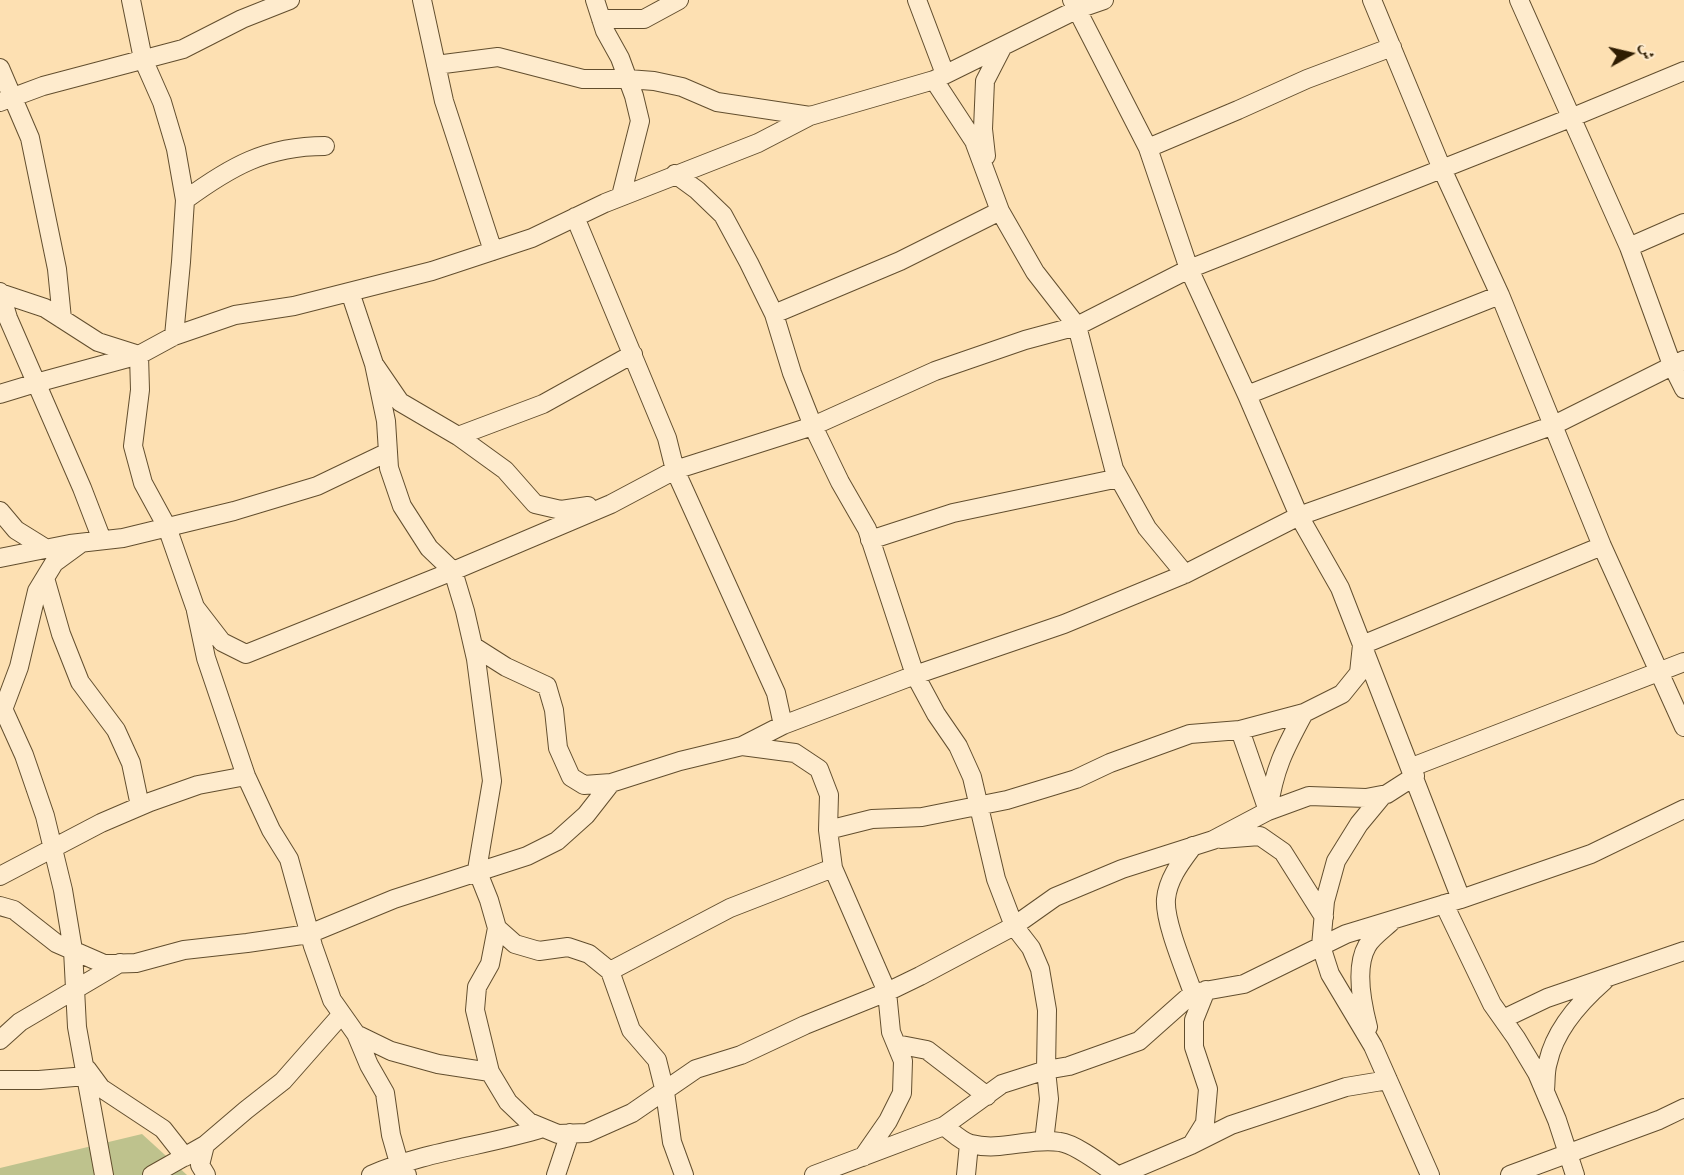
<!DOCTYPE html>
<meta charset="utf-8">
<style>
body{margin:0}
#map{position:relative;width:1684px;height:1175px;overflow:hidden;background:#fde0b2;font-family:"Gentium Book Plus",Amiri,serif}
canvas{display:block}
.north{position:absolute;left:1600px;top:24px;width:60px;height:60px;-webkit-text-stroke:4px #feebcd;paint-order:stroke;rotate:82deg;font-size:16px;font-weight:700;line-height:24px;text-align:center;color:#2f1d02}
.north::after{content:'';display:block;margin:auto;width:21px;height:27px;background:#2f1d02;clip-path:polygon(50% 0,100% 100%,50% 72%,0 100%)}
</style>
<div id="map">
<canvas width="1684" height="1175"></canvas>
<div class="north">ش</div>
</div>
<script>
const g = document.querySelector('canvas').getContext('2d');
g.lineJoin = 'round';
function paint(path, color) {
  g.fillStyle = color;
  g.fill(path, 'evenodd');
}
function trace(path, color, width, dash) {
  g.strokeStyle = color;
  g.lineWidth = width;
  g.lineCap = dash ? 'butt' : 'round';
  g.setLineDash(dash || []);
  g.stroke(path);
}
paint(new Path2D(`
 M142,1134L187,1175H0V1168Z`), '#bec28d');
const street = new Path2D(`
 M131,0L143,59L162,102L176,149L185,200L181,262L174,336
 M422,0L444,101L493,251
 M595,0L605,31L620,58L634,96L640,121L621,196
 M917,0L945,74
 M1372,0L1442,169L1500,295L1602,546L1684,727
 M1519,0L1629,247L1672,365L1684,389
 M601,19H644L679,0
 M436,65L498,57L583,79H628L654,81L682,87L717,102L810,116
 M0,68L30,138L57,269L62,319
 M934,80L974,141L1000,211L1035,272L1077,326L1114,469L1147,528L1185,574
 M0,102L43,86L183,49L242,19L290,0
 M1148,148L1238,110L1307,79L1392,47
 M986,156L983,129L985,81L1003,46
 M675,174L697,190L723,215L749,263L774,314L792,373L813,426L840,482L867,529L915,675L936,714L958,746L972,777L996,879L1014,926L1031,948L1040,969L1047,1010L1046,1070L1049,1099L1044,1141
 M185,200C230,167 266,146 325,146
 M575,217L667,438L675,470L776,693L783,725
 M1629,247L1684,223
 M0,292L8,318L82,488L102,540
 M350,292L374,364L400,402L458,436L505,470L535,504L561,510L588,506
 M0,293L45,308L98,342L139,355L174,336L235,315L294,306L432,271L532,238L605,203L758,143L810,116L934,80L1078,9L1104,0
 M774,314L900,261L1000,211
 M374,364L386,421L389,468L402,506L429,548L453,571L465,611L476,659L492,781L477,870L489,900L497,928L515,944L539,951L568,947L589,954L610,971L631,1030L657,1060L665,1092L672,1142L684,1175
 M0,394L36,383L139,355L140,390L133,446L143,483L167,527L195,607L222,642L246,654L453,571L611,504L675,470L813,426L935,371L1025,340L1077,326L1189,269L1573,117L1684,71
 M1247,395L1500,295
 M458,436L543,404L633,354
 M0,511L16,530L45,548
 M870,540L953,513L1119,478
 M0,558L70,544L123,538L234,511L317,486L388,452
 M45,578L61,634L80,682L116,730L131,763L140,806
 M196,611L206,658L246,776L271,830L289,859L313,946L332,1000L356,1034L391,1051L438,1064L490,1072
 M473,646L506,667L547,686L554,710L558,748L571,777L584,785L611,783
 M0,702L24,755L45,816L63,890L73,950L77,1027L104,1175
 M1,715L19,667L37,591L54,563L80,544
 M1240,730L1266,805
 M742,746L795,753L819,769L829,795L828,830L833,868L887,992L891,1032L903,1061L902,1093L888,1121L863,1157
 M1412,767L1684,662
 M1383,795L1359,824L1336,861L1325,901L1321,946L1330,974L1373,1046L1430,1175
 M1268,811C1274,769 1284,750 1304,713
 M828,830L872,819L922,817L1007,800L1076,779L1110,763L1190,734L1240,730L1304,713L1342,694L1359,673L1362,645L1602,546
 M1221,839L1260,836L1283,852L1324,917
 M0,876L101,823L150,802L198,785L246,776
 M1461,899L1591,854L1684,809
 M1444,904L1492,1004L1516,1038L1537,1073L1557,1120L1575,1175
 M0,906L14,910L56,943L104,964L136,963L184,950L247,943L309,934L394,899L527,856L557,841L586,815L611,783L680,761L742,746L783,725L915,675L1064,624L1185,574L1299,516L1554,425L1684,360
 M497,928L490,964L477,987L475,1010L490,1072L508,1102L529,1122L558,1134L587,1133L632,1113L696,1069L741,1055L805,1025L887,992L920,976L1014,926L1055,897L1122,869L1213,840L1268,811L1309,796L1366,798L1387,794L1415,776
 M610,971L730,908L833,868
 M1193,993C1185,970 1164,921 1166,899C1168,878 1182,861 1193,846
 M1503,1019L1547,998L1684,951
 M1368,1027C1362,1004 1355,967 1367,946C1372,937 1384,929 1391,922
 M356,1034L369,1065L385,1093L391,1135L399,1163L407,1175
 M0,1040L20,1022L120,963
 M896,1044L927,1050L987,1096
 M87,1069L101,1088L163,1129L185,1157
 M0,1080H39L86,1076
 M1545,1090C1546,1081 1545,1071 1548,1062C1555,1030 1580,1002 1604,981
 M944,1126C952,1132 962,1142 971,1144C1001,1152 1030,1137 1060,1142C1076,1144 1104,1166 1117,1175
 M1192,1144L1205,1123L1208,1089L1194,1047V1020L1206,990
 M205,1145L200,1165L206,1175
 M152,1175L205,1145L246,1110L283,1081L342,1014
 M371,1175C426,1151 486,1146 543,1128
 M556,1175L570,1133
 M814,1175L944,1126L1002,1084L1046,1070L1069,1066L1139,1041L1193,993L1244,984L1346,934L1461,899L1340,588L1299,516L1247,395L1189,269L1148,148L1072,0
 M966,1175L969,1144
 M1120,1175L1191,1145L1231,1125L1346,1087L1388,1080
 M1510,1175L1659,1120L1684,1108`);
trace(street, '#624e2e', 20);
trace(street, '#feebcd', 18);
</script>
